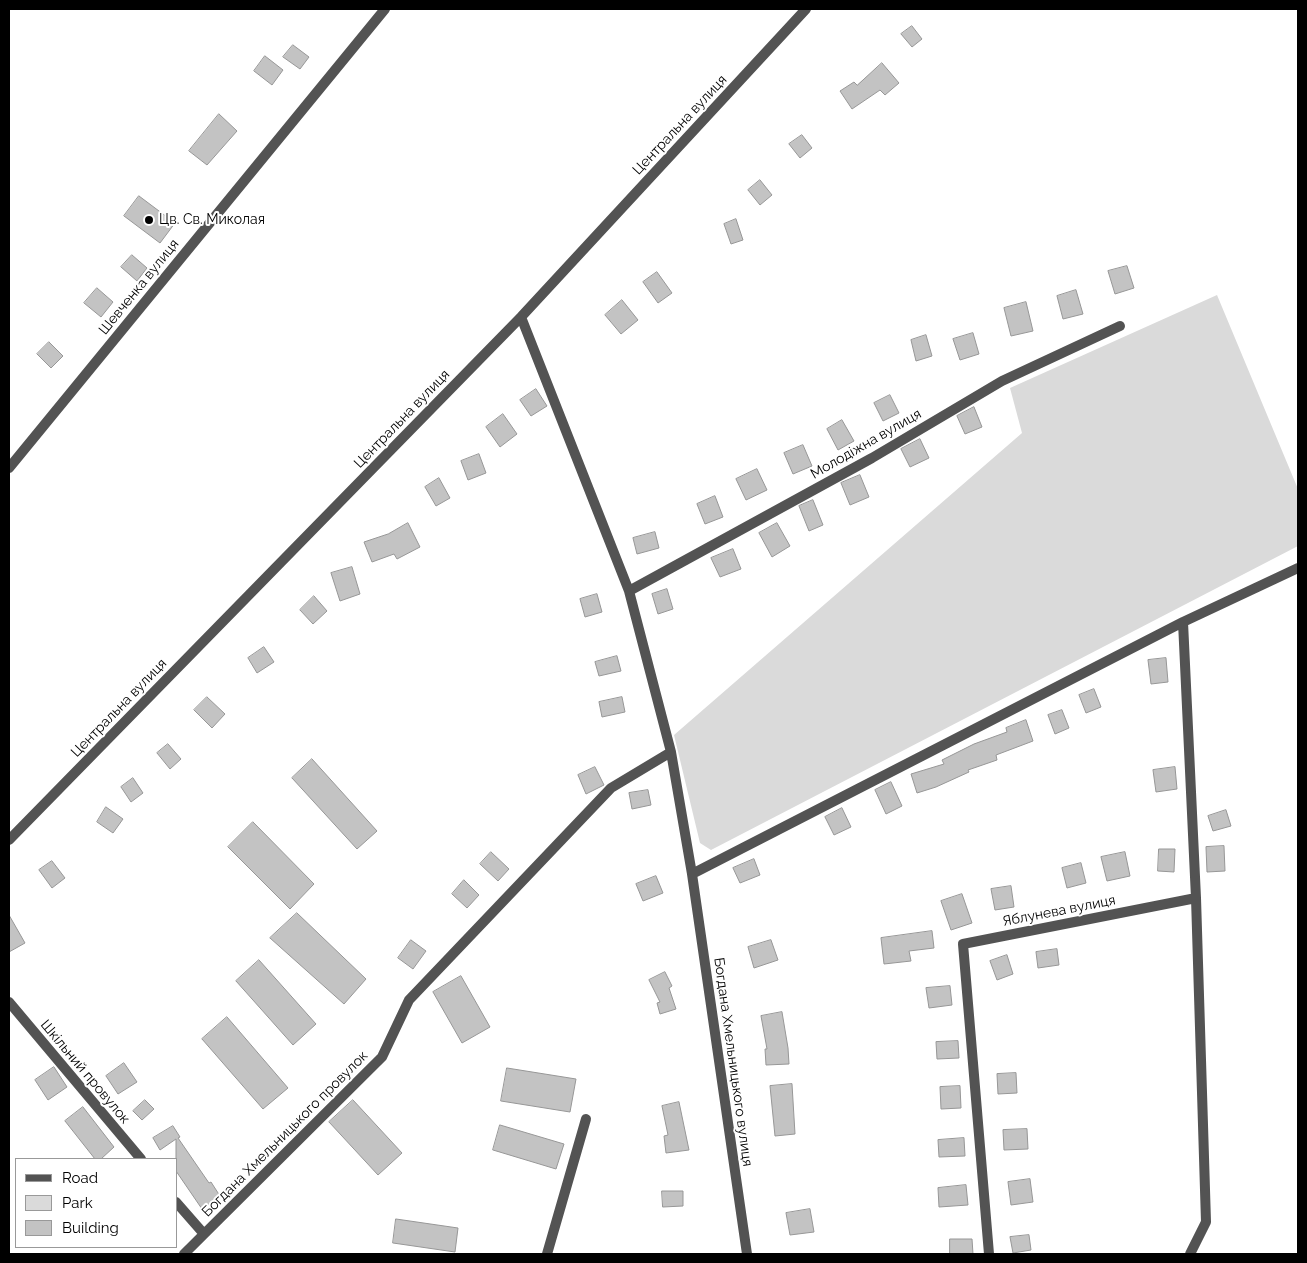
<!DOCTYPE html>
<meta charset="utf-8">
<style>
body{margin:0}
#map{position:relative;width:1307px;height:1263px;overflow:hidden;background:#fff;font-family:Raleway,sans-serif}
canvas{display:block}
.frame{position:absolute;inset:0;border:10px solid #000;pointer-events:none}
.legend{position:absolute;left:15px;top:1158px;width:162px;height:90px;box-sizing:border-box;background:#fff;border:1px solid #999;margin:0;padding:6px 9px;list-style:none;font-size:15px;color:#000}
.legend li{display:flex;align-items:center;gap:10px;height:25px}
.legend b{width:25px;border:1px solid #999}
</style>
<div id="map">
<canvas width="1307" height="1263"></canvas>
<div class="frame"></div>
<ul class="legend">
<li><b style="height:6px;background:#535353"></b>Road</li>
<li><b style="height:14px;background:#dadada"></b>Park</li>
<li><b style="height:14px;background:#c3c3c3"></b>Building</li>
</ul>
</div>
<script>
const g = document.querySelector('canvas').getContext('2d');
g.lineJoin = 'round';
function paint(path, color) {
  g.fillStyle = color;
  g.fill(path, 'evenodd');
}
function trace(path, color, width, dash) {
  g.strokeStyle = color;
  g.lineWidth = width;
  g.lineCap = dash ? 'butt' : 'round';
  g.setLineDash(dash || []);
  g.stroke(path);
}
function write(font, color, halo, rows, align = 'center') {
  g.font = font + ' Raleway,sans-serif';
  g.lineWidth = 4;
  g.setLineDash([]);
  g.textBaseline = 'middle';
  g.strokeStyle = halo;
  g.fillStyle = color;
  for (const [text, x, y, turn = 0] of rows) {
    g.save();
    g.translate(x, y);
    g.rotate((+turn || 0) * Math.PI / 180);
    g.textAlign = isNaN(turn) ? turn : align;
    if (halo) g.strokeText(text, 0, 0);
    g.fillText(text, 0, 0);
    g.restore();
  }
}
paint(new Path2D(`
 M1217,295L1298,489V546L711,850L700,843L674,735L1022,433L1010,388Z`), '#dadada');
const building = new Path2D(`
 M912,26L922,39L912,47L901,34Z
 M293,45L309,57L300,69L283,57Z
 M265,56L283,70L272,85L254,71Z
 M882,63L899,83L885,95L880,90L852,109L840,91L854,82L857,85Z
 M219,114L237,131L207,165L189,151Z
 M802,135L812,148L800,158L789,144Z
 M760,180L772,195L760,205L748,190Z
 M139,196L175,223L160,243L124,216Z
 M736,219L743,240L731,244L724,224Z
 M132,255L147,268L137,281L121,267Z
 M1127,266L1134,288L1115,294L1108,271Z
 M657,272L672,293L658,303L643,282Z
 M97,288L113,302L101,317L84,303Z
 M1076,290L1083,314L1063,319L1057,296Z
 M622,300L638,320L621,334L605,315Z
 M1026,302L1033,331L1011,336L1004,308Z
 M973,333L979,354L960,360L953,339Z
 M926,335L932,356L916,361L911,340Z
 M49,342L63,356L51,368L37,354Z
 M536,389L547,406L531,416L520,400Z
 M890,395L899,413L883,421L874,403Z
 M974,407L982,427L965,434L957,416Z
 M503,414L517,434L500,447L486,427Z
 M842,420L854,441L838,450L827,429Z
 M920,439L929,458L910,467L901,449Z
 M803,445L812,466L793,474L784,453Z
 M479,454L486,473L468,480L461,461Z
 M757,469L767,490L746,500L736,479Z
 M860,475L869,497L850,505L841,483Z
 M439,478L450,498L436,506L425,487Z
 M715,496L723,517L705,524L697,504Z
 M813,500L823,525L809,531L799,506Z
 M408,523L420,547L397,559L394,554L372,562L364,542L388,534Z
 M777,523L790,546L772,557L759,533Z
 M655,532L659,548L637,554L633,538Z
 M733,549L741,569L720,577L711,558Z
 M352,567L360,594L340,601L331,573Z
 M667,589L673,609L658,614L652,594Z
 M597,594L602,612L585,617L580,599Z
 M314,596L327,611L313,624L300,610Z
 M264,647L274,662L257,673L248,658Z
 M617,656L621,671L599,676L595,662Z
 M1166,658L1168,682L1151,684L1148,660Z
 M1094,689L1101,707L1086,713L1079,695Z
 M207,697L225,714L212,728L194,710Z
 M622,697L625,712L602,717L599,702Z
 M1062,710L1069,728L1055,734L1048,715Z
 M1026,720L1033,741L996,755L997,760L968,770L969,772L936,787L917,793L911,774L944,764L942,760L974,744L1007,732L1006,728Z
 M168,744L181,759L170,769L157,753Z
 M312,759L377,831L357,849L292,778Z
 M595,767L604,785L586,794L578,775Z
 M1175,767L1177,789L1156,792L1153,770Z
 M133,778L143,793L131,802L121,787Z
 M891,782L902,806L886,814L875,790Z
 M648,790L651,805L632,809L629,793Z
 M106,807L123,819L113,833L97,822Z
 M842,808L851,827L834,835L825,817Z
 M1226,810L1231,826L1213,831L1208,816Z
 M253,822L314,884L290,909L228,847Z
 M1224,846L1225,871L1207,872L1206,847Z
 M1159,849H1175L1174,872L1158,871Z
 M491,852L509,869L498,881L480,864Z
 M1125,852L1130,876L1107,881L1101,857Z
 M754,859L760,875L740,883L733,868Z
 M52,861L65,878L52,888L39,870Z
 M1081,863L1086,883L1067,888L1062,868Z
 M656,876L663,893L643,901L636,884Z
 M464,880L479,895L467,908L452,894Z
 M1011,886L1014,907L995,910L991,889Z
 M962,894L972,923L951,930L941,901Z
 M297,913L366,979L344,1004L270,938Z
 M9,915L25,943L9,952Z
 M932,931L934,948L909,951L911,961L884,964L881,938Z
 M411,940L426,951L413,969L398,958Z
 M771,940L778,960L754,968L748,947Z
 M1057,949L1059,965L1038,968L1036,952Z
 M1007,955L1013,974L997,980L990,961Z
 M259,960L316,1024L293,1045L236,981Z
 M665,972L672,986L669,988L676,1009L660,1014L657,1003L660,1002L649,980Z
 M461,976L490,1027L462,1043L433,992Z
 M950,986L952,1005L929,1008L926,988Z
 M782,1012L788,1048L789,1064L766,1065L765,1049H767L761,1016Z
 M227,1017L288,1088L263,1109L202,1039Z
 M958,1041L959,1058L937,1059L936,1042Z
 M124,1063L137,1082L118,1094L106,1076Z
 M54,1067L67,1087L48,1100L35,1080Z
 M507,1068L576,1079L570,1112L501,1101Z
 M1016,1073L1017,1093L998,1094L997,1074Z
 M792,1084L795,1134L775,1136L770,1086Z
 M960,1086L961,1108L941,1109L940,1087Z
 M145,1100L154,1109L142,1120L133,1111Z
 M353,1100L402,1153L378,1175L329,1122Z
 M679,1102L689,1150L666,1153L664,1136L668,1135L662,1106Z
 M83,1107L114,1147L101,1159H95L65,1121Z
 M500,1125L564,1144L556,1169L493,1150Z
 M173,1126L180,1137L178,1138L209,1183L211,1182L220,1196L202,1209L176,1171V1139L160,1150L153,1138Z
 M1027,1129L1028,1149L1004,1150L1003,1130Z
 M964,1138L965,1156L939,1157L938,1140Z
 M1030,1179L1033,1202L1011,1205L1008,1182Z
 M966,1185L968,1205L939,1207L938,1188Z
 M662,1191H683V1206L663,1207Z
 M810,1209L814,1232L790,1235L786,1213Z
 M396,1219L458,1228L455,1252L393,1243Z
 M1029,1235L1031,1250L1013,1253L1010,1237Z
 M950,1239H972L973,1254H950Z`);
paint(building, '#c3c3c3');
trace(building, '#979797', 1);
trace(new Path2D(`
 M521,317L629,591L671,752L692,874L747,1254
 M9,468L385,9
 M629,591L872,458L1002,381L1120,326
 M9,840L521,317L806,9
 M692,874L1183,622L1298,568
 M9,1002L141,1159
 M176,1202L204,1234
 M184,1254L382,1057L409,1000L611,788L671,752
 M547,1254L586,1119
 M989,1254L963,944L1196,898L1183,622
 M1190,1254L1206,1222L1196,898`), '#535353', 10);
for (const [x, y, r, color] of [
 [149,220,5,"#000"]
]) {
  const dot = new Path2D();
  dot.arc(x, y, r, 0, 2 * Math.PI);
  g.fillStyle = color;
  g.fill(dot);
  trace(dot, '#fff', 2);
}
write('14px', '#000', '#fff', [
 ["Центральна вулиця",680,125,-47],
 ["Шевченка вулиця",139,287,-51],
 ["Центральна вулиця",402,419,-46],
 ["Молодіжна вулиця",866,444,-30],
 ["Центральна вулиця",119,708,-46],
 ["Яблунева вулиця",1059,911,-11],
 ["Богдана Хмельницького вулиця",733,1062,82],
 ["Шкільний провулок",85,1072,50],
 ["Богдана Хмельницького провулок",285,1134,-45]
]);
write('14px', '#000', '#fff', [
 ["Цв. Св. Миколая",159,220]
], 'left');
</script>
